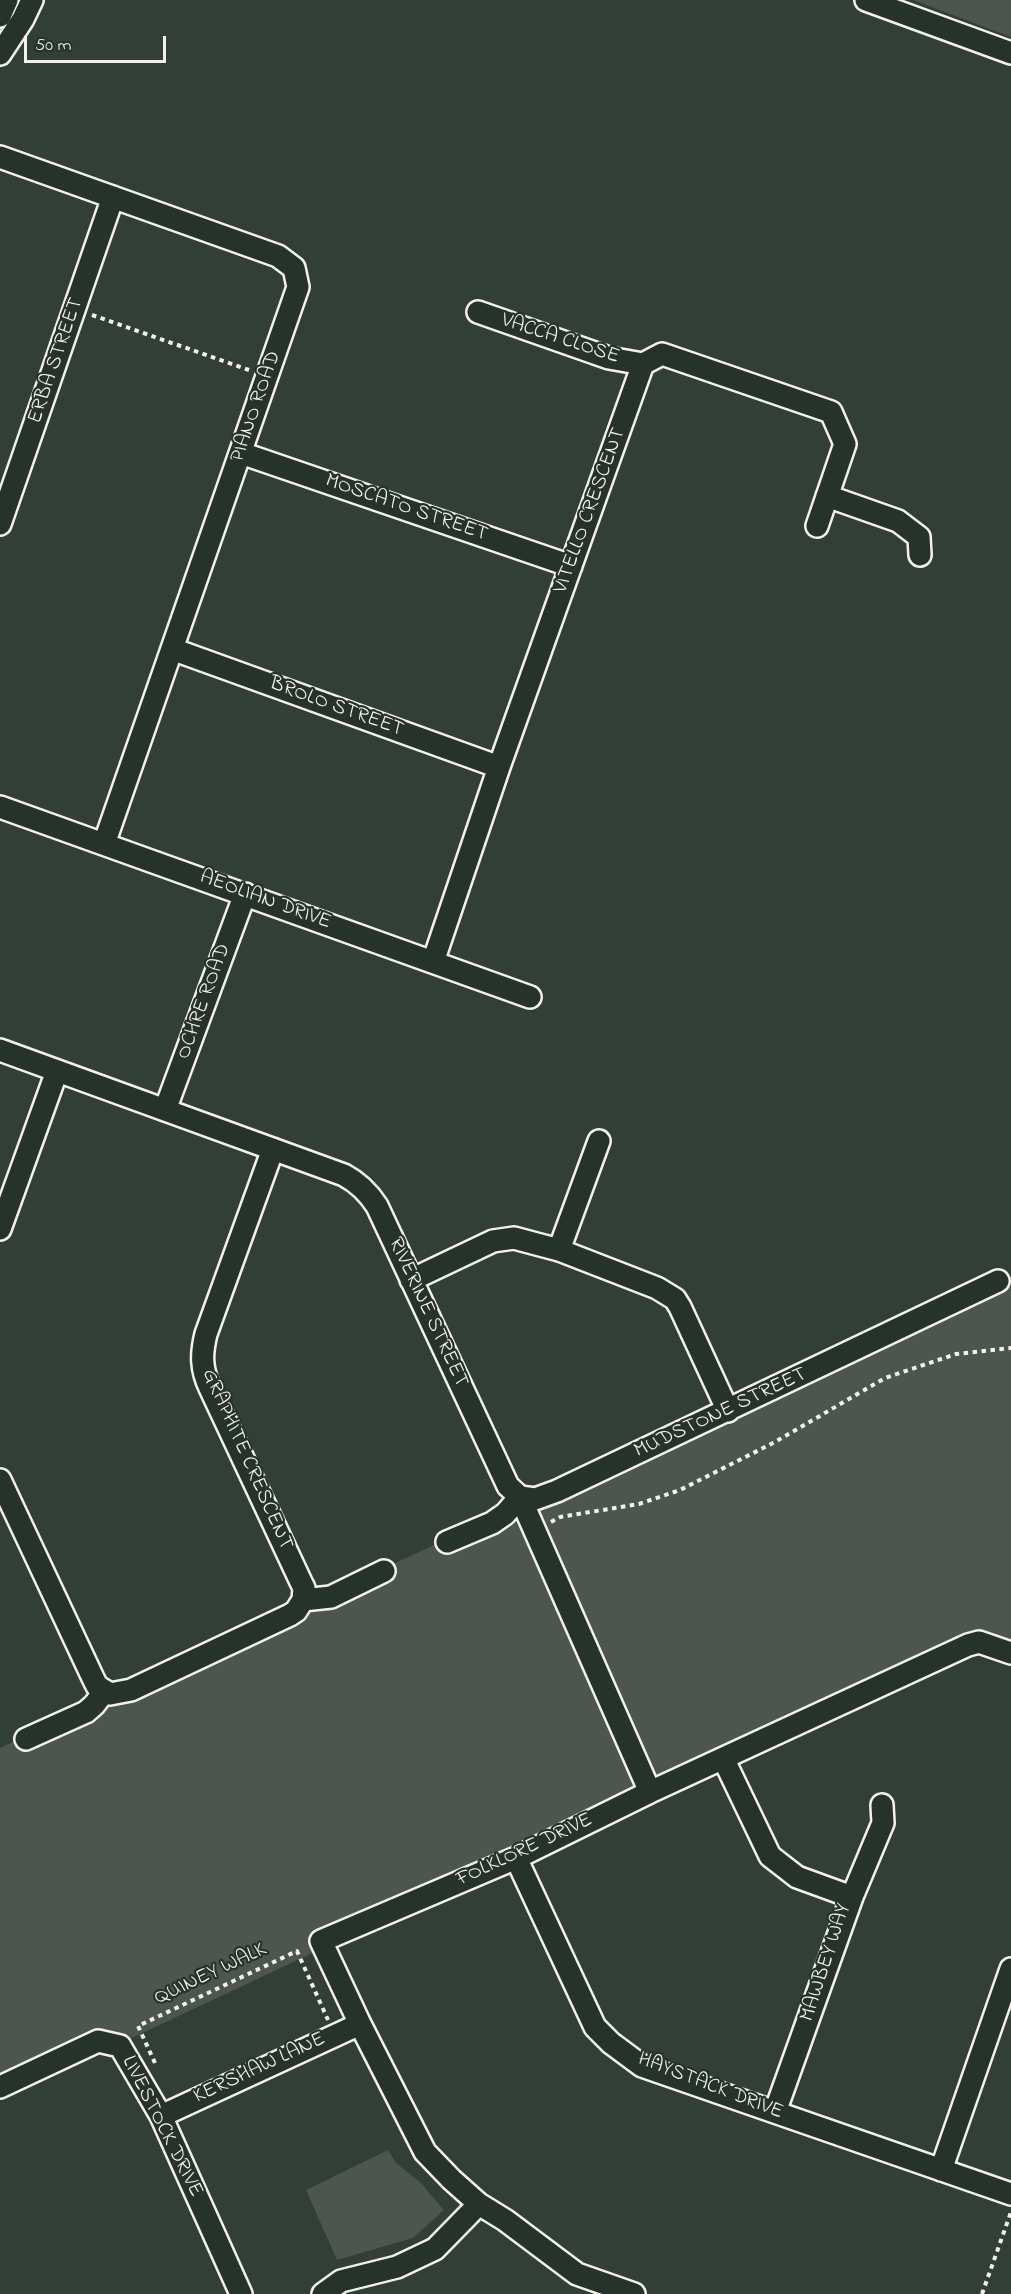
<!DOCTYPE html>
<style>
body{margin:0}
#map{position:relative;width:1011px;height:2294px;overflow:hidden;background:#323e38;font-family:"Indie Flower",sans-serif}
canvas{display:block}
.scale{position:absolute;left:24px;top:36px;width:142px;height:27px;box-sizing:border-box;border:3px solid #f4f1e8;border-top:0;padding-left:8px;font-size:18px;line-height:21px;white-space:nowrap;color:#f4f1e8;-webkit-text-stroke:4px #26332d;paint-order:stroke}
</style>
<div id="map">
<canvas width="1011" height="2294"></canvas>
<div class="scale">50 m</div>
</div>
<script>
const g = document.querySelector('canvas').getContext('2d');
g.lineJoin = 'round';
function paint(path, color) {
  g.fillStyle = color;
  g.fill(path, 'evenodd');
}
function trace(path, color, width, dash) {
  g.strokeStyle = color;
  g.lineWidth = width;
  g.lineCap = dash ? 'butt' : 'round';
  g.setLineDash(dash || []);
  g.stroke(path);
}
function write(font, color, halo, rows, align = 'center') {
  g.font = font + ' "Indie Flower",sans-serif';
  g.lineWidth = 4.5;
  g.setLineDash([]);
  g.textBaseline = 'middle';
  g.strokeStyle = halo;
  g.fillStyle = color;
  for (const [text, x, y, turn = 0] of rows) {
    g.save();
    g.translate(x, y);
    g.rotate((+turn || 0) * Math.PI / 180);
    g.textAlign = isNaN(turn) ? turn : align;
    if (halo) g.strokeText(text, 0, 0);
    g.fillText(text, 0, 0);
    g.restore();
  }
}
paint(new Path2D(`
 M913,0H1011V37Z
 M998,1281L1011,1286V1653L968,1645L0,2100V1748Z
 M388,2150L396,2163L420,2182L444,2210L413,2238L337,2260L306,2190Z`), '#4c564f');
const minor = new Path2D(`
 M866,0L1011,53
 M0,16L7,0
 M0,54L23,19L32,0
 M0,157L278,256L294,268L298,287L104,844
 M478,312L609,358L643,364
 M241,453L571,566
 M827,496L898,521L919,537L920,555
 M0,524L113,197
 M172,649L499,767
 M0,807L530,997
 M433,962L499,767L643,364L662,354L831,412L845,444L817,526
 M0,1050L344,1175C359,1183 368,1192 377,1206L508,1486L520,1497L650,1792
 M165,1110L245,894
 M273,1149L206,1334C201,1354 201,1369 210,1388L301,1582L304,1588L303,1600
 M0,1229L57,1071
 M559,1250L599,1141
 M411,1280L493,1241L514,1238L559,1250L657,1288L675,1299L680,1307L728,1411
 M0,1480L93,1678L97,1686L110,1694L131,1690L290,1615L296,1611L303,1600L331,1597L384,1571
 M447,1542L492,1523L505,1514L520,1497L535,1499L557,1491L998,1281
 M26,1739L86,1712L94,1705L104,1692
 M724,1760L770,1856L797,1877L852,1897L775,2112
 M516,1858L595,2027L611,2043L642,2066L1011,2194
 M852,1897L883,1823L882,1805
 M0,2087L98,2041L120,2046L161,2116L241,2294
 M161,2116L360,2024
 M941,2170L1011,1969
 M479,2204L452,2180L425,2152L360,2024L321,1941L516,1858L650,1792L968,1645L979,1642L1011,1653
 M323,2294L341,2281L397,2267L435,2249L479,2204L505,2220L577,2274L634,2294`);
trace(minor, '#f4f1e8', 26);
trace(new Path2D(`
 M92,315L249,370
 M551,1522L560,1517L639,1504L680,1490L775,1442L885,1378L956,1354L1011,1348
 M155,2063L138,2026L297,1951L328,2020
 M982,2294L1011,2212`), '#f4f1e8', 4, [4.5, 4.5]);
trace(minor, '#26332d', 21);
write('21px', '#f4f1e8', '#26332d', [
 ["VACCA CLOSE",560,340,18],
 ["ERBA STREET",57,361,-71],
 ["PIANO ROAD",257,407,-71],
 ["MOSCATO STREET",406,509,19],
 ["VITELLO CRESCENT",591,511,-70],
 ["BROLO STREET",336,708,20],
 ["AEOLIAN DRIVE",265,901,20],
 ["OCHRE ROAD",205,1002,-70],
 ["RIVERINE STREET",427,1313,65],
 ["MUDSTONE STREET",721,1414,-25],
 ["GRAPHITE CRESCENT",246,1460,66],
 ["FOLKLORE DRIVE",525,1851,-25],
 ["MAWBEY WAY",827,1963,-72],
 ["QUINEY WALK",211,1975,-25],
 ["KERSHAW LANE",260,2069,-25],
 ["HAYSTACK DRIVE",710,2087,21],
 ["LIVESTOCK DRIVE",161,2127,63]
]);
</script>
